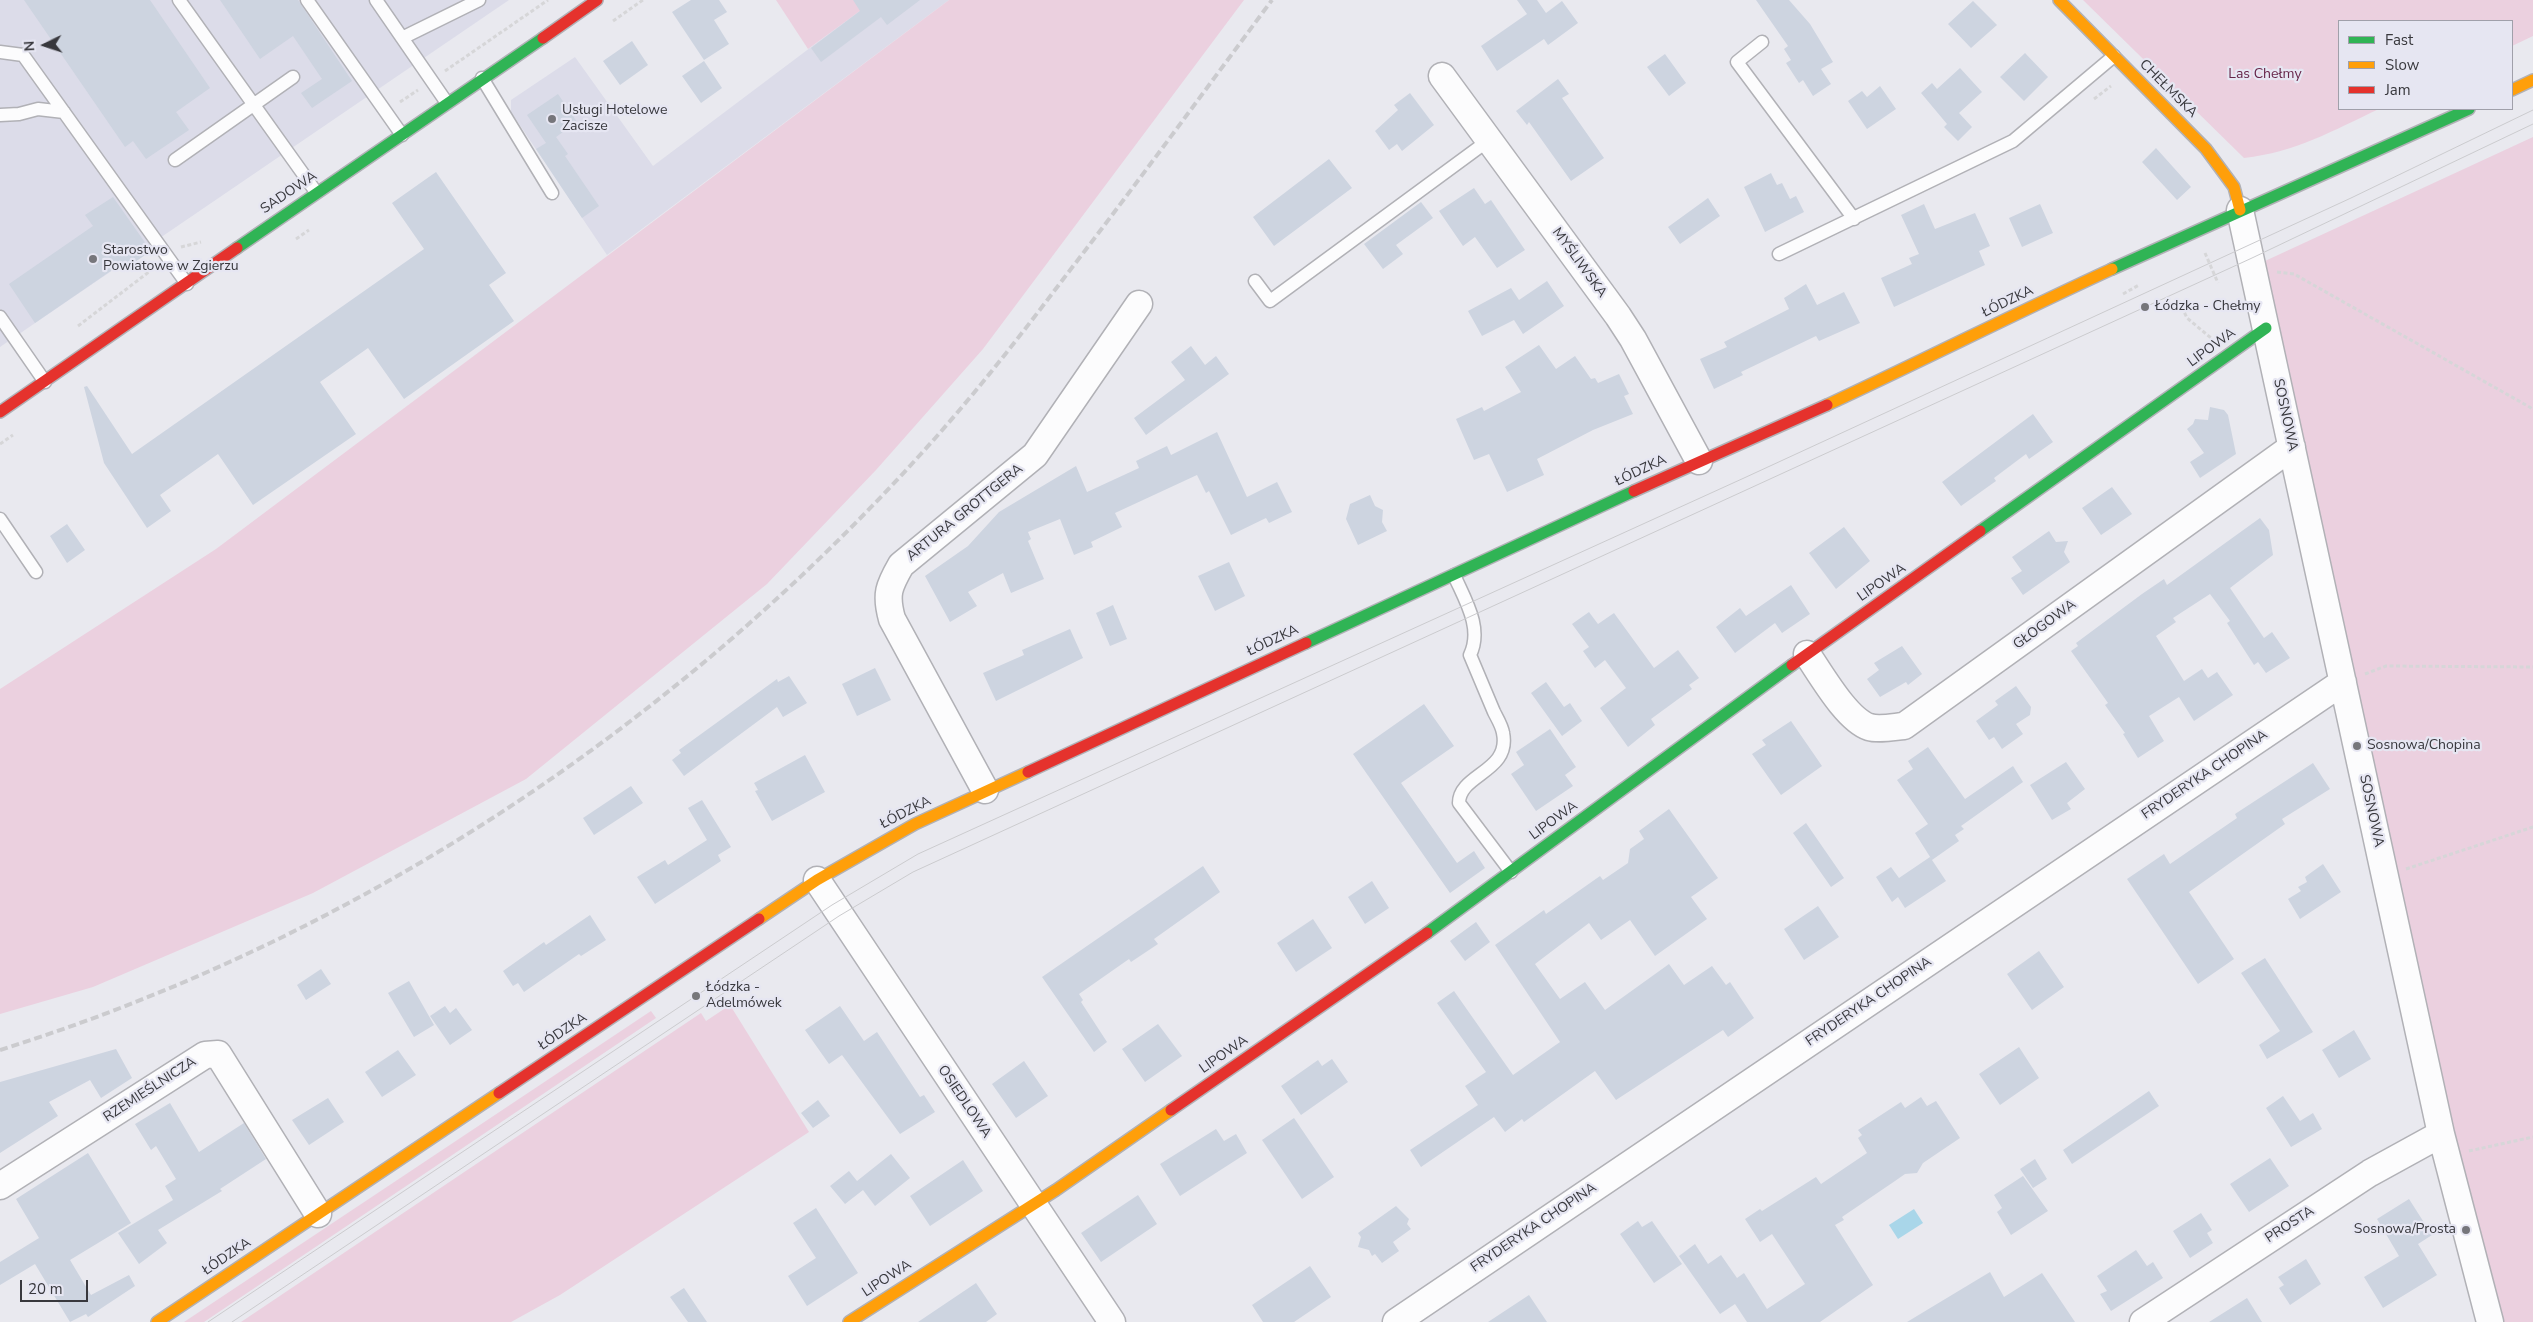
<!DOCTYPE html>
<meta charset="utf-8">
<style>
body{margin:0}
#map{position:relative;width:2533px;height:1322px;overflow:hidden;background:#e9e9ef;font-family:"Nunito Sans",sans-serif}
canvas{display:block}
.legend{position:absolute;left:2338px;top:20px;width:175px;height:90px;box-sizing:border-box;background:#e6e6f2;border:1px solid #a0a0aa;margin:0;padding:6px 9px;list-style:none;font-size:15px;color:#38383d}
.legend li{display:flex;align-items:center;gap:10px;height:25px}
.legend b{width:25px;border:1px solid #a0a0aa}
.north{position:absolute;left:20px;top:20px;width:50px;height:50px;-webkit-text-stroke:4px #e6e6f2;paint-order:stroke;rotate:266deg;font-size:14px;font-weight:700;line-height:20px;text-align:center;color:#38383d}
.north::after{content:'';display:block;margin:auto;width:18px;height:22px;background:#38383d;clip-path:polygon(50% 0,100% 100%,50% 72%,0 100%)}
.scale{position:absolute;left:20px;top:1280px;width:68px;height:22px;box-sizing:border-box;border:2px solid #38383d;border-top:0;padding-left:6px;font-size:15px;line-height:18px;white-space:nowrap;color:#38383d;-webkit-text-stroke:4px #e6e6f2;paint-order:stroke}
</style>
<div id="map">
<canvas width="2533" height="1322"></canvas>
<ul class="legend">
<li><b style="height:6px;background:#30b455"></b>Fast</li>
<li><b style="height:6px;background:#ff9f0a"></b>Slow</li>
<li><b style="height:6px;background:#e5322d"></b>Jam</li>
</ul>
<div class="north">N</div>
<div class="scale">20 m</div>
</div>
<script>
const g = document.querySelector('canvas').getContext('2d');
g.lineJoin = 'round';
function paint(path, color) {
  g.fillStyle = color;
  g.fill(path, 'evenodd');
}
function trace(path, color, width, dash) {
  g.strokeStyle = color;
  g.lineWidth = width;
  g.lineCap = dash ? 'butt' : 'round';
  g.setLineDash(dash || []);
  g.stroke(path);
}
function write(font, color, halo, rows, align = 'center') {
  g.font = font + ' "Nunito Sans",sans-serif';
  g.lineWidth = 4.5;
  g.setLineDash([]);
  g.textBaseline = 'middle';
  g.strokeStyle = halo;
  g.fillStyle = color;
  for (const [text, x, y, turn = 0] of rows) {
    g.save();
    g.translate(x, y);
    g.rotate((+turn || 0) * Math.PI / 180);
    g.textAlign = isNaN(turn) ? turn : align;
    if (halo) g.strokeText(text, 0, 0);
    g.fillText(text, 0, 0);
    g.restore();
  }
}
paint(new Path2D(`
 M0,0H509L0,347Z
 M870,0H949L607,255L511,112V100L575,57L653,166L871,2Z`), '#dcdce9');
paint(new Path2D(`
 M776,0H870L872,2L808,49Z
 M949,0H1244L983,349L876,470L767,584L526,779L313,893L93,987L0,1014V689L216,549Z
 M2083,0H2533V36L2512,46V21H2339V109H2379C2332,131 2296,152 2244,158Z
 M2533,137V1322H2502L2454,1140L2265,261Z
 M730,1005L809,1132L560,1295L511,1322H241L701,1013L706,1021Z
 M651,1011L656,1018L204,1322H184Z`), '#ebd0df');
paint(new Path2D(`
 M1914,1209L1923,1223L1898,1239L1889,1225Z`), '#a9d6e9');
paint(new Path2D(`
 M24,0H150L210,88L176,112L189,130L146,159L133,141L125,147Z
 M220,0H298L352,81L312,108L301,93L322,79L293,36L260,59Z
 M691,0H719L727,12L714,20L729,44L704,60L672,12Z
 M853,0H920L887,25L881,17L821,62L811,48L860,11Z
 M1517,0H1537L1546,13L1562,1L1578,23L1548,45L1544,39L1497,71L1481,46L1527,14Z
 M1756,0H1789L1810,24L1833,62L1821,69L1831,84L1813,96L1803,80L1799,83L1786,63L1791,60L1784,49L1788,46Z
 M1973,1L1997,25L1971,48L1948,24Z
 M632,41L648,65L620,85L603,61Z
 M2025,53L2048,77L2024,101L2000,77Z
 M1665,54L1686,83L1669,96L1647,67Z
 M704,61L722,88L701,103L682,76Z
 M1960,68L1982,92L1959,113L1972,127L1958,141L1944,127L1947,124L1921,93L1932,83L1937,89Z
 M1558,79L1569,94L1562,98L1604,158L1571,181L1529,122L1527,125L1516,111Z
 M1880,86L1896,109L1867,129L1848,101L1862,91L1867,97Z
 M1410,93L1434,125L1402,151L1397,144L1389,150L1375,131L1398,110L1394,105Z
 M558,94L577,122L556,137L568,154L565,156L599,206L582,218L536,149L546,143L527,115Z
 M2156,148L2191,187L2177,200L2142,162Z
 M1329,159L1352,188L1274,246L1253,217Z
 M436,172L506,273L489,285L514,321L404,399L368,348L320,382L356,434L253,505L218,454L160,495L171,511L147,528L104,463L84,387L87,386L132,454L424,249L392,203Z
 M1771,173L1777,185L1782,183L1790,199L1796,196L1804,212L1765,232L1744,187Z
 M1474,188L1485,204L1491,200L1525,250L1497,268L1475,237L1463,246L1439,211Z
 M113,197L151,251L122,271L118,266L35,323L9,284L93,226L85,215Z
 M1708,198L1720,216L1680,244L1668,227Z
 M1421,202L1433,218L1396,245L1403,254L1383,269L1364,244Z
 M1924,204L1935,229L1975,213L1990,246L1979,251L1985,265L1894,307L1881,278L1912,264L1909,258L1919,254L1901,215Z
 M2040,204L2053,233L2022,247L2009,218Z
 M1547,281L1564,306L1523,334L1514,320L1482,336L1468,311L1511,288L1519,300Z
 M1806,284L1817,305L1844,292L1860,323L1819,341L1816,336L1741,372L1743,375L1714,389L1700,359L1727,347L1724,342L1789,309L1784,298Z
 M1539,345L1556,369L1575,356L1591,379L1595,378L1598,383L1619,374L1629,394L1624,396L1633,414L1593,430L1537,459L1544,475L1507,492L1489,454L1474,460L1456,419L1482,407L1484,411L1521,392L1505,367Z
 M1191,346L1205,365L1216,356L1229,374L1146,435L1134,418L1185,380L1171,362Z
 M2210,407L2224,410L2228,415L2236,454L2200,478L2190,462L2204,453L2187,429L2193,424L2195,419L2208,420Z
 M2033,414L2053,442L2029,459L2026,454L1994,478L1996,481L1961,506L1942,482Z
 M1217,432L1247,497L1277,482L1292,512L1269,523L1266,518L1231,535L1209,491L1206,493L1197,475L1115,513L1122,527L1091,542L1093,547L1074,555L1060,519L1028,532L1031,539L1028,541L1044,579L1011,593L1003,573L968,592L977,606L950,622L925,576L968,546L999,512L1076,466L1087,492L1139,468L1136,461L1167,446L1171,455Z
 M2112,487L2132,514L2101,535L2082,508Z
 M1370,495L1375,506L1383,510L1382,522L1387,531L1358,545L1346,519L1350,504Z
 M2260,518L2269,530L2273,555L2230,588L2264,638L2272,632L2290,658L2266,673L2258,662L2254,665L2227,623L2230,621L2210,594L2173,618L2176,622L2156,636L2184,681L2202,669L2208,678L2217,672L2233,695L2194,721L2179,697L2149,716L2164,741L2138,758L2123,734L2125,733L2105,705L2108,703L2071,651L2078,646L2076,643L2142,594L2164,579L2167,585Z
 M67,524L85,550L67,563L50,536Z
 M1844,527L1870,561L1836,589L1809,553Z
 M2049,531L2056,542L2068,541L2064,552L2070,562L2023,595L2011,578L2022,571L2012,557Z
 M1229,562L1245,596L1215,611L1198,576Z
 M1791,585L1810,614L1782,633L1775,623L1735,653L1716,627L1740,608L1746,616Z
 M1113,605L1127,639L1110,646L1096,613Z
 M1589,612L1598,624L1614,613L1654,668L1678,650L1699,678L1689,685L1692,689L1651,719L1655,725L1628,747L1600,708L1626,688L1605,660L1595,668L1583,651L1589,647L1572,624Z
 M1070,629L1083,658L996,701L983,673L1024,655L1022,650Z
 M1902,646L1922,674L1908,685L1906,682L1880,697L1867,679L1879,670L1874,663Z
 M875,668L891,700L857,716L842,684Z
 M789,676L807,703L783,717L777,707L684,776L672,760L681,753L679,750L777,679L778,682Z
 M1546,682L1564,707L1570,703L1582,721L1562,736L1531,693Z
 M2016,686L2031,707L2030,715L2016,724L2023,734L2002,749L1994,737L1989,740L1976,721L1998,705L1995,701Z
 M1424,704L1454,746L1401,783L1457,863L1474,851L1485,868L1450,893L1353,754Z
 M1791,721L1822,766L1781,795L1752,754L1766,745L1762,740Z
 M1550,729L1576,767L1565,775L1573,786L1536,811L1511,774L1524,765L1516,752Z
 M1928,747L1965,799L2013,766L2023,782L1961,826L1964,829L1955,835L1959,841L1932,860L1915,833L1928,824L1897,780L1913,769L1908,761Z
 M805,755L825,792L772,821L755,791L758,790L754,783Z
 M2066,762L2085,789L2067,803L2071,809L2052,820L2030,785Z
 M2313,763L2330,789L2282,819L2285,824L2189,892L2234,959L2198,984L2127,879L2164,854L2170,864L2237,818L2235,814Z
 M631,786L643,803L594,835L583,818Z
 M702,800L731,847L718,855L721,861L655,904L637,877L665,860L668,865L707,840L688,808Z
 M1669,809L1718,878L1691,897L1707,919L1655,956L1630,920L1601,940L1589,923L1535,964L1560,999L1585,982L1605,1010L1669,964L1684,985L1712,966L1726,985L1730,982L1754,1018L1728,1037L1723,1030L1616,1100L1595,1071L1524,1122L1522,1119L1505,1132L1494,1117L1421,1167L1410,1150L1478,1105L1465,1086L1486,1072L1437,1003L1454,991L1513,1075L1560,1042L1495,945L1544,910L1546,914L1600,876L1603,880L1628,863L1630,849L1644,839L1639,831Z
 M1806,823L1844,878L1831,887L1793,833Z
 M1930,857L1946,881L1905,908L1898,897L1892,902L1876,877L1891,867L1899,878Z
 M2323,864L2341,892L2300,919L2288,899L2301,891L2298,887L2307,882L2305,877Z
 M1203,866L1220,892L1154,939L1158,944L1131,962L1129,959L1079,994L1083,1000L1081,1002L1107,1042L1094,1052L1042,977Z
 M1372,881L1389,908L1365,924L1348,897Z
 M1818,906L1839,937L1804,960L1784,929Z
 M590,915L606,940L581,956L579,954L524,992L518,983L513,986L503,971L544,942L546,945Z
 M1313,919L1332,948L1296,972L1277,943Z
 M1476,922L1490,942L1465,961L1450,941Z
 M2039,951L2064,987L2032,1010L2007,974Z
 M2265,958L2313,1032L2267,1059L2259,1045L2280,1031L2241,973Z
 M321,969L331,984L306,1000L297,985Z
 M409,981L434,1025L414,1037L388,993Z
 M445,1006L450,1013L456,1008L472,1030L450,1045L430,1016Z
 M840,1006L864,1041L877,1032L920,1097L924,1095L935,1112L900,1134L842,1055L829,1064L805,1030Z
 M1158,1024L1182,1056L1145,1082L1122,1049Z
 M2354,1030L2371,1059L2339,1078L2322,1050Z
 M2019,1047L2039,1078L2000,1105L1979,1074Z
 M116,1049L132,1078L101,1098L90,1080L49,1102L58,1116L0,1153V1082Z
 M398,1050L416,1075L382,1097L365,1072Z
 M1332,1059L1348,1082L1301,1115L1281,1086L1318,1060L1322,1066Z
 M1024,1061L1048,1096L1016,1118L992,1084Z
 M2149,1091L2159,1106L2072,1164L2063,1150Z
 M2283,1096L2300,1121L2313,1113L2322,1129L2291,1147L2266,1108Z
 M1921,1097L1927,1106L1936,1101L1960,1138L1923,1163L1917,1173L1905,1174L1895,1181L1842,1217L1844,1220L1835,1225L1873,1285L1820,1322H1747L1735,1304L1720,1314L1679,1256L1695,1244L1708,1264L1721,1255L1737,1278L1744,1273L1767,1309L1805,1284L1772,1234L1760,1242L1745,1219L1760,1209L1762,1211L1816,1177L1821,1184L1867,1153L1858,1138L1862,1135L1858,1130L1901,1102L1905,1108Z
 M328,1098L344,1122L309,1145L292,1120Z
 M818,1100L830,1116L813,1128L801,1113Z
 M170,1103L199,1152L244,1123L266,1159L220,1189L222,1191L158,1230L167,1243L139,1264L118,1233L173,1200L165,1186L176,1179L156,1146L151,1150L135,1124Z
 M1294,1118L1334,1177L1302,1199L1262,1140Z
 M1216,1129L1224,1141L1236,1134L1247,1153L1180,1196L1160,1164Z
 M88,1153L131,1223L70,1260L91,1295L129,1275L135,1286L88,1317L86,1314L70,1322L35,1264L0,1285V1262L39,1238L16,1199Z
 M891,1154L910,1178L875,1206L863,1190L845,1204L830,1186L849,1171L857,1181Z
 M2270,1158L2289,1186L2249,1212L2230,1184Z
 M2035,1159L2047,1179L2033,1188L2020,1169Z
 M963,1160L983,1191L930,1226L910,1196Z
 M2023,1176L2048,1211L2011,1235L1997,1212L2002,1208L1994,1195Z
 M1138,1195L1157,1224L1101,1262L1081,1233Z
 M2409,1199L2432,1235L2418,1244L2437,1275L2383,1308L2364,1277L2399,1256L2377,1219Z
 M1396,1206L1409,1219L1407,1224L1411,1229L1393,1242L1399,1251L1382,1263L1375,1254L1372,1256L1369,1250L1358,1247L1361,1237L1358,1233Z
 M816,1208L858,1273L807,1306L788,1276L816,1258L793,1223Z
 M2201,1213L2212,1230L2207,1233L2213,1243L2190,1258L2173,1231Z
 M1638,1221L1642,1227L1652,1221L1682,1264L1654,1283L1620,1234Z
 M2136,1250L2147,1266L2153,1262L2163,1278L2111,1311L2100,1294L2107,1291L2097,1276Z
 M2306,1259L2321,1284L2290,1305L2279,1288L2284,1285L2278,1277Z
 M1310,1266L1331,1297L1294,1322H1263L1252,1305Z
 M1990,1272L2004,1297L2042,1273L2075,1322H1907Z
 M976,1283L997,1314L986,1322H918Z
 M684,1288L707,1322H688L670,1297Z
 M1529,1295L1547,1322H1488Z
 M2247,1298L2262,1322H2209Z`), '#cdd4e0');
const lane = new Path2D(`
 M179,0L316,192
 M307,0L402,135
 M376,0L447,103
 M402,38L479,0
 M1762,42L1737,62L1854,219
 M0,52L23,55L187,284
 M482,78L552,193
 M0,115L19,114L38,109L64,112
 M175,160L293,77
 M1779,254L2013,141L2114,56
 M1255,281L1270,301L1489,140
 M0,317L45,382
 M0,519L36,572
 M1454,575C1465,600 1483,628 1470,655C1478,674 1486,693 1494,712C1497,718 1502,726 1503,733C1511,772 1459,774 1459,803L1511,872`);
const street = new Path2D(`
 M1442,76L1618,316L1633,339L1699,461
 M2240,210L2441,1134L2490,1322
 M1807,654C1821,674 1846,719 1869,727C1879,730 1893,727 1904,726L2292,447
 M985,790L892,619C885,594 889,586 901,565L1035,455L1139,304
 M817,880L1112,1322
 M0,1186L205,1055L218,1054L318,1214
 M1396,1322L2343,682
 M2143,1322L2370,1173L2441,1134`);
const fast = new Path2D(`
 M237,248L543,38
 M2112,269L2469,109
 M1980,531L2266,328
 M1306,643L1634,491
 M1427,933L1792,665`);
const slow = new Path2D(`
 M2059,0L2206,149L2234,187L2240,210
 M2512,90L2533,80
 M1827,405C1922,361 2016,313 2112,269
 M759,919L817,880L915,824L1028,772
 M157,1322L499,1093
 M849,1322L1056,1190L1171,1110`);
const jam = new Path2D(`
 M543,38L597,0
 M0,412L237,248
 M1634,491L1827,405
 M1792,665L1980,531
 M1028,772L1306,643
 M499,1093L759,919
 M1171,1110L1427,933`);
trace(lane, '#b1b1b6', 15);
trace(street, '#b1b1b6', 29);
trace(fast, '#b1b1b6', 14);
trace(slow, '#b1b1b6', 14);
trace(jam, '#b1b1b6', 14);
trace(new Path2D(`
 M613,21L643,0
 M445,71L548,0
 M2094,99L2111,86
 M400,102L418,90
 M296,239L309,230
 M181,247L201,242
 M2205,253L2218,283
 M2277,272L2294,274L2533,409
 M2123,294L2139,285
 M2179,301L2187,318L2211,338
 M78,326L154,268
 M0,444L13,435
 M2365,674L2386,666L2533,667
 M2406,869L2533,827
 M2469,1151L2533,1137`), '#d6d6d8', 3, [4, 2.5]);
trace(lane, '#fcfcfd', 12);
trace(street, '#fcfcfd', 26);
trace(fast, '#30b455', 11);
trace(slow, '#ff9f0a', 11);
trace(jam, '#e5322d', 11);
trace(new Path2D(`
 M208,1322L832,905L918,854L1744,478L2351,198L2533,110
 M232,1322L839,916L913,872L2252,258L2533,124`), '#cbcbce', 1);
trace(new Path2D(`
 M0,1050C354,939 671,729 920,455C971,399 1018,339 1064,278C1135,186 1203,93 1272,0`), '#cbcbce', 4, [8, 4]);
for (const [x, y, r, color] of [
 [552,119,5,"#76767b"],
 [93,259,5,"#76767b"],
 [2145,307,5,"#76767b"],
 [2357,746,5,"#76767b"],
 [696,996,5,"#76767b"],
 [2466,1230,5,"#76767b"]
]) {
  const dot = new Path2D();
  dot.arc(x, y, r, 0, 2 * Math.PI);
  g.fillStyle = color;
  g.fill(dot);
  trace(dot, '#e6e6f2', 2);
}
write('14px', '#67264a', '#e6e6f2', [
 ["Las Chełmy",2265,75]
]);
write('14px', '#38383d', '#e6e6f2', [
 ["CHEŁMSKA",2168,89,45],
 ["SADOWA",289,193,-34],
 ["MYŚLIWSKA",1579,263,54],
 ["ŁÓDZKA",2008,302,-26],
 ["LIPOWA",2212,348,-36],
 ["SOSNOWA",2285,415,78],
 ["ŁÓDZKA",1641,471,-25],
 ["ARTURA GROTTGERA",965,513,-39],
 ["LIPOWA",1882,583,-35],
 ["GŁOGOWA",2045,625,-36],
 ["ŁÓDZKA",1273,641,-25],
 ["FRYDERYKA CHOPINA",2205,775,-34],
 ["SOSNOWA",2371,811,78],
 ["ŁÓDZKA",906,813,-27],
 ["LIPOWA",1554,821,-36],
 ["FRYDERYKA CHOPINA",1869,1002,-34],
 ["ŁÓDZKA",563,1032,-34],
 ["LIPOWA",1224,1055,-35],
 ["RZEMIEŚLNICZA",150,1090,-33],
 ["OSIEDLOWA",964,1102,56],
 ["PROSTA",2290,1225,-33],
 ["FRYDERYKA CHOPINA",1534,1228,-34],
 ["ŁÓDZKA",227,1257,-34],
 ["LIPOWA",887,1279,-33]
]);
write('14px', '#38383d', '#e6e6f2', [
 ["Usługi Hotelowe",562,111],
 ["Zacisze",562,127],
 ["Starostwo",103,251],
 ["Powiatowe w Zgierzu",103,267],
 ["Łódzka - Chełmy",2155,307],
 ["Sosnowa/Chopina",2367,746],
 ["Łódzka -",706,988],
 ["Adelmówek",706,1004],
 ["Sosnowa/Prosta",2456,1230,"right"]
], 'left');
</script>
